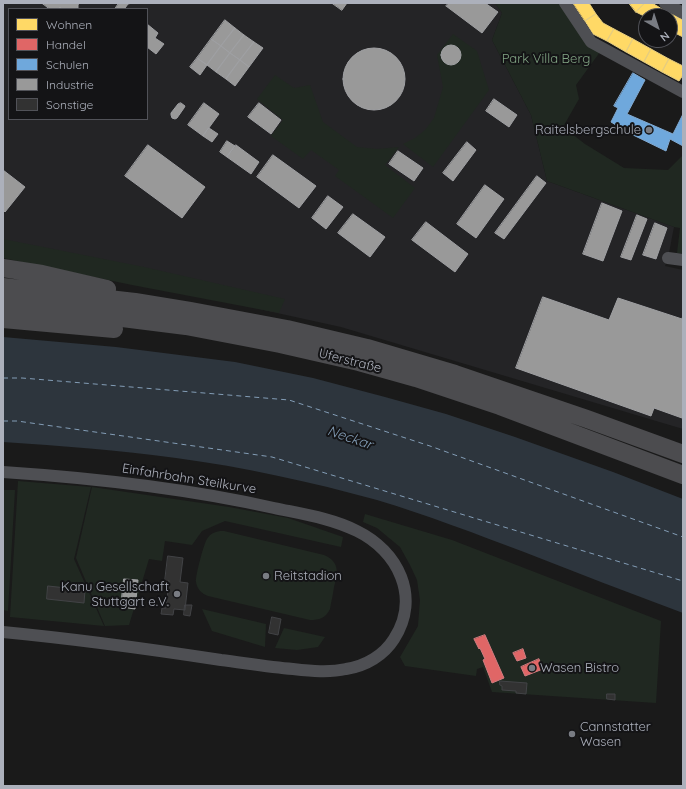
<!DOCTYPE html>
<meta charset="utf-8">
<style>
body{margin:0}
#map{position:relative;width:686px;height:789px;overflow:hidden;background:#1a1a1a;font-family:Quicksand,sans-serif}
canvas{display:block}
.frame{position:absolute;inset:0;border:4px solid #acb0bb;pointer-events:none}
.legend{position:absolute;left:8px;top:8px;width:140px;height:112px;box-sizing:border-box;background:#141416;border:1px solid #515258;margin:0;padding:5px 7px;list-style:none;font-size:12px;color:#acb0bb}
.legend li{display:flex;align-items:center;gap:8px;height:20px}
.legend b{width:20px;border:1px solid #515258}
.north{position:absolute;left:638px;top:8px;width:40px;height:40px;box-sizing:border-box;background:#141416;border:1px solid #515258;border-radius:50%;rotate:141deg;font-size:11px;font-weight:700;line-height:16px;text-align:center;color:#acb0bb}
.north::after{content:'';display:block;margin:auto;width:14px;height:18px;background:#797c83;clip-path:polygon(50% 0,100% 100%,50% 72%,0 100%)}
</style>
<div id="map">
<canvas width="686" height="789"></canvas>
<div class="frame"></div>
<ul class="legend">
<li><b style="height:11px;background:#ffd966"></b>Wohnen</li>
<li><b style="height:11px;background:#e06666"></b>Handel</li>
<li><b style="height:11px;background:#6fa8dc"></b>Schulen</li>
<li><b style="height:11px;background:#999"></b>Industrie</li>
<li><b style="height:11px;background:#323232"></b>Sonstige</li>
</ul>
<div class="north">N</div>
</div>
<script>
const g = document.querySelector('canvas').getContext('2d');
g.lineJoin = 'round';
function paint(path, color) {
  g.fillStyle = color;
  g.fill(path, 'evenodd');
}
function trace(path, color, width, dash) {
  g.strokeStyle = color;
  g.lineWidth = width;
  g.lineCap = dash ? 'butt' : 'round';
  g.setLineDash(dash || []);
  g.stroke(path);
}
function write(font, color, halo, rows, align = 'center') {
  g.font = font + ' Quicksand,sans-serif';
  g.lineWidth = 4;
  g.setLineDash([]);
  g.textBaseline = 'middle';
  g.strokeStyle = halo;
  g.fillStyle = color;
  for (const [text, x, y, turn = 0] of rows) {
    g.save();
    g.translate(x, y);
    g.rotate((+turn || 0) * Math.PI / 180);
    g.textAlign = isNaN(turn) ? turn : align;
    if (halo) g.strokeText(text, 0, 0);
    g.fillText(text, 0, 0);
    g.restore();
  }
}
paint(new Path2D(`
 M3,3H495L502,13L492,40L531,115L547,181L674,227L668,258L665,266L683,270V429L341,327L108,276L3,256ZM9,9H147V119H9Z`), '#242426');
paint(new Path2D(`
 M495,3H559L600,52L576,85L579,99L563,127L585,144L624,168L668,170L683,155V253H677L680,228L674,227L547,181L531,115L492,40L502,13Z
 M453,34L477,51L489,90L433,167L403,144L415,138L425,130L434,118L443,87L437,55Z
 M275,75L294,88L310,85L323,122L357,147L377,149L399,147L385,165L415,188L393,218L335,176L339,170L311,150L303,159L271,136L283,120L257,99Z
 M3,239L144,267L285,299L279,313L132,285L3,258Z
 M18,481L91,487L74,559L104,626L10,617Z
 M92,487L229,507L288,518L343,537L341,547L225,521L202,531L192,545L165,541L162,561L149,559L129,625L105,626L76,558Z
 M3,490H15L8,611L3,610Z
 M365,514L452,540L661,621L656,703L492,692L483,667L477,669L476,676L405,666L400,657L418,626L420,600L417,580L410,565L400,547L377,528L363,522Z
 M220,531H224L324,555C340,562 338,573 334,587C333,595 331,602 330,609C326,618 319,620 310,620L208,596C202,594 197,589 196,582C195,577 204,543 207,539C210,534 214,532 220,531Z
 M202,609L266,624L265,647L212,631Z
 M284,628L325,637L318,647L297,650L275,648Z`), '#202821');
paint(new Path2D(`
 M3,337L116,347L235,362L313,378L385,397L446,414L515,437L613,472L683,499V613C630,593 577,573 524,552C476,534 427,515 377,500C311,482 244,467 176,458C119,450 61,446 3,442Z`), '#2d353d');
const homes = new Path2D(`
 M573,3H589L596,14L585,21Z
 M629,3H645L636,12Z
 M645,3H652L662,9L658,16H646V17L636,12Z
 M662,9L678,17L671,31L670,30V16H658Z
 M596,14L603,23L614,29L607,41L593,34L585,21Z
 M678,17L683,20V37L671,31Z
 M614,29L633,39L626,52L607,41Z
 M633,39L651,49L644,62L626,52Z
 M651,49L669,59L662,72L644,62Z
 M669,59L683,66V75L679,81L662,72Z`);
paint(homes, '#ffd966');
trace(homes, '#e6cd80', 1);
const shops = new Path2D(`
 M485,635L504,678L492,683L483,660L485,659L480,648L479,649L474,639Z
 M523,649L526,658L517,661L513,653Z
 M539,659L543,669L525,676L521,667Z`);
paint(shops, '#e06666');
trace(shops, '#d07c80', 1);
const schools = new Path2D(`
 M633,73L645,80L627,114L673,134L683,114V146L670,139L666,151L629,133L611,122L618,108L614,106Z`);
paint(schools, '#6fa8dc');
trace(schools, '#81aad2', 1);
const industry = new Path2D(`
 M42,3H79L78,5V9H62L60,7L58,9H50Z
 M119,3H132L128,4L125,8L126,9H115Z
 M332,3H347L342,10Z
 M449,3H485L498,12L482,33L446,6Z
 M225,20L235,28L221,46L211,39Z
 M147,24L158,33L155,38L164,44L156,54L147,47Z
 M235,28L244,35L230,53L221,46Z
 M244,35L254,42L240,60L230,53Z
 M211,39L221,46L207,65L197,58Z
 M254,42L263,48L249,67L240,60Z
 M441 55a10 10 0 1 1 20 0a10 10 0 1 1-20 0Z
 M221,46L230,53L216,72L207,65Z
 M343 79a31 31 0 1 1 62 0a31 31 0 1 1-62 0Z
 M230,53L240,60L226,79L216,72Z
 M197,58L207,65L200,75L190,67Z
 M240,60L249,67L235,86L226,79Z
 M494,99L517,115L509,127L486,111Z
 M181,103L185,106L184,108L177,118L175,119L172,118L171,115V113L178,104Z
 M204,103L219,114L203,136L188,125Z
 M259,103L281,120L271,134L248,117Z
 M209,128L218,134L212,142L203,136Z
 M227,141L235,146L227,157L220,152Z
 M467,142L476,150L453,181L443,173Z
 M148,145L205,187L182,218L125,176Z
 M236,145L259,162L251,174L227,157Z
 M398,151L423,168L414,181L389,164Z
 M273,155L316,186L299,208L257,177Z
 M3,170L25,187L5,212L3,210Z
 M537,176L546,183L504,239L495,233Z
 M485,185L504,199L476,238L457,224Z
 M328,196L343,207L326,229L312,218Z
 M602,203L622,211L603,261L583,254Z
 M353,214L385,237L370,257L338,233Z
 M637,215L647,219L631,260L621,257Z
 M426,222L468,254L455,272L412,240Z
 M655,223L667,228L656,259L643,255Z
 M543,297L609,320L618,298L682,319L683,315V416L682,418L654,408L651,416L516,368Z
 M124,579L138,580L135,609L121,607Z`);
paint(industry, '#999');
trace(industry, '#9fa0a3', 1);
trace(new Path2D(`
 M3,378H22L289,400L430,446L683,537
 M3,421H17L272,457L683,581`), '#839db6', 1, [5, 4]);
const building = new Path2D(`
 M168,556L183,558L180,582L188,583L185,610L174,609L173,615L161,614L162,608H166L169,581H165Z
 M48,586L85,590L84,603L47,599Z
 M185,605H192L190,616L184,615Z
 M272,617L281,619L278,635L269,633Z
 M500,681L527,683L526,694L516,693V691L502,690V686L500,685Z
 M607,694H615V700L607,699Z`);
paint(building, '#323232');
trace(building, '#424346', 1);
trace(new Path2D(`
 M565,3L591,42L683,92
 M665,3L683,13
 M668,258L683,260
 M3,472C94,478 185,488 274,508C302,514 331,518 357,531C398,551 421,597 394,639C384,655 366,666 346,669C329,673 311,671 293,669C269,667 245,663 221,660C149,649 76,639 3,632`), '#4e4f53', 12);
trace(new Path2D(`
 M3,268L42,274L107,289
 M3,287L135,302L190,311L287,329L367,348L455,374L587,419L683,454
 M3,303L186,326L280,344L359,362L416,378L500,406L683,475
 M3,319L114,329`), '#4c4c4f', 18);
for (const [x, y, r, color] of [
 [649,130,4,"#797c83"],
 [266,576,4,"#797c83"],
 [177,594,4,"#797c83"],
 [532,668,4,"#797c83"],
 [572,734,4,"#797c83"]
]) {
  const dot = new Path2D();
  dot.arc(x, y, r, 0, 2 * Math.PI);
  g.fillStyle = color;
  g.fill(dot);
  trace(dot, '#141416', 1.5);
}
write('13px', '#83a685', '#141416', [
 ["Park Villa Berg",546,59]
]);
write('13px', '#acb0bb', '#141416', [
 ["Raitelsbergschule",641,130,"right"],
 ["Reitstadion",274,576],
 ["Kanu Gesellschaft",169,587,"right"],
 ["Stuttgart e.V.",169,602,"right"],
 ["Wasen Bistro",540,668],
 ["Cannstatter",580,727],
 ["Wasen",580,742]
], 'left');
write('13px', '#acb0bb', '#141416', [
 ["Uferstraße",350,361,14],
 ["Einfahrbahn Steilkurve",189,479,9]
]);
write('italic 14px', '#839db6', '#141416', [
 ["Neckar",350,438,19]
]);
</script>
